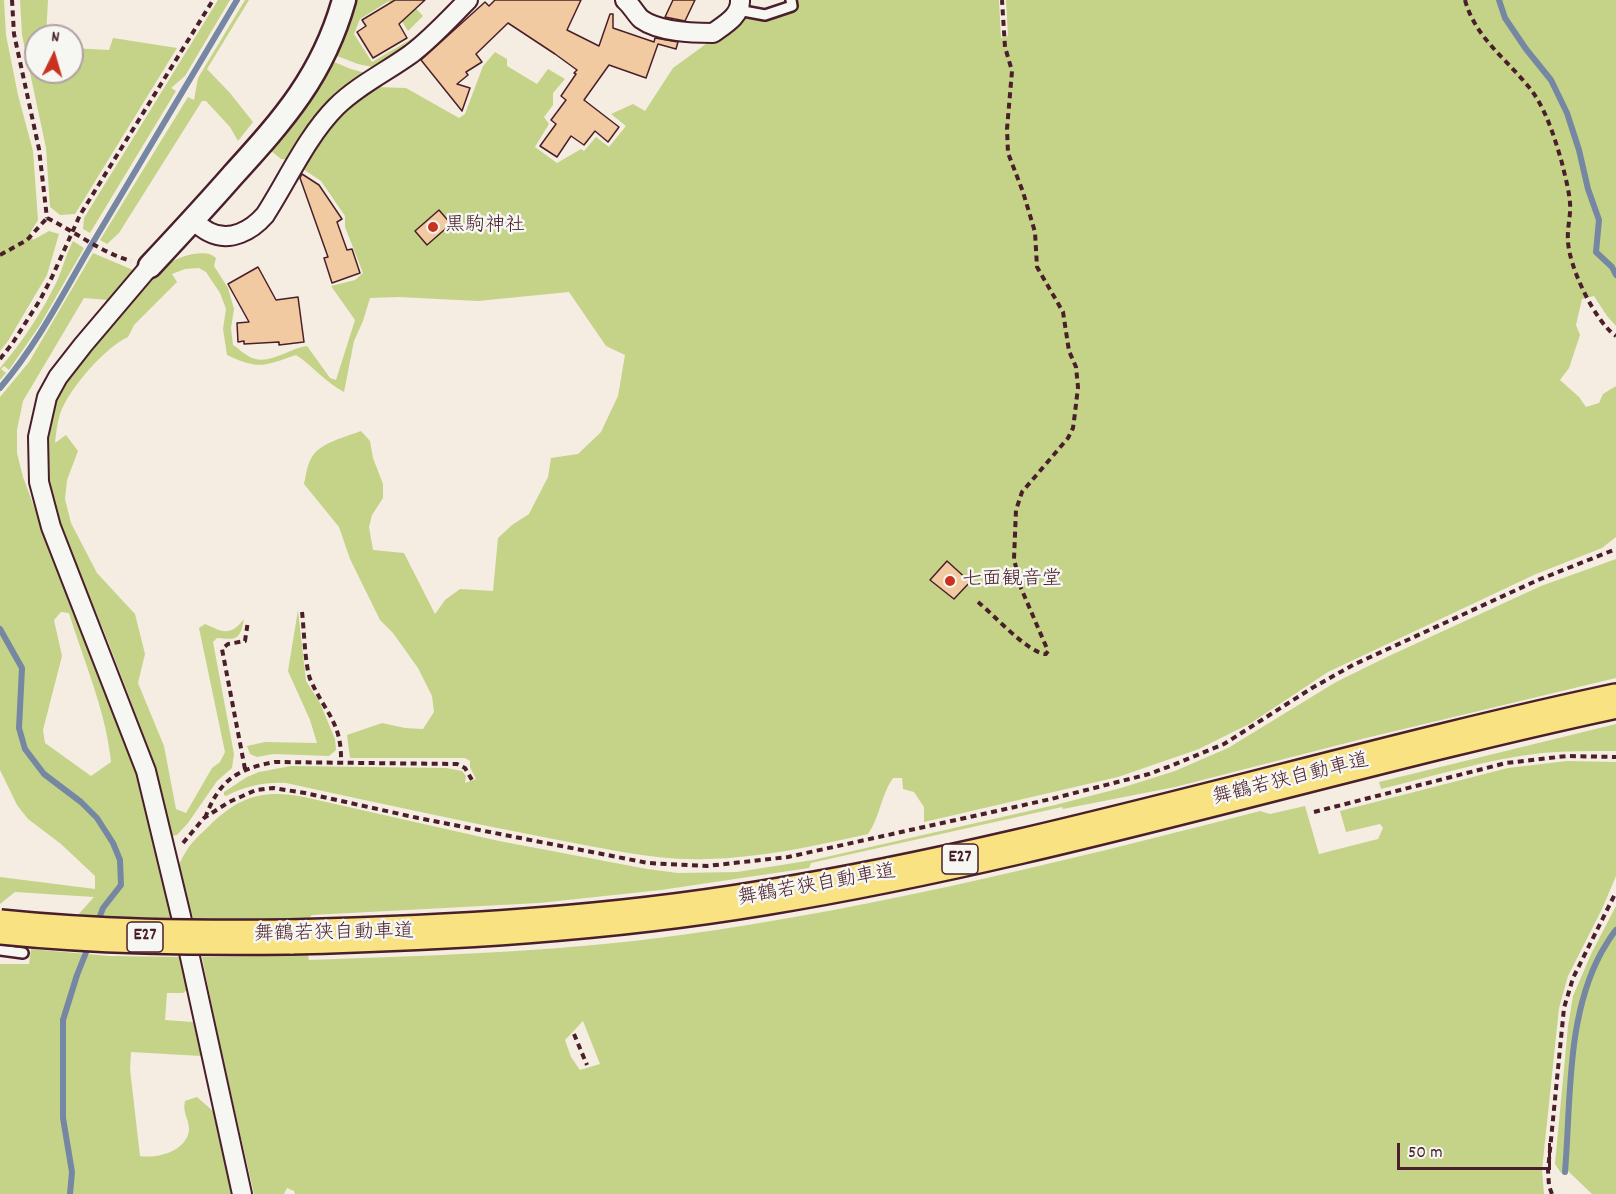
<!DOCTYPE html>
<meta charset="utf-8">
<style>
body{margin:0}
#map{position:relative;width:1616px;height:1194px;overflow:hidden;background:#f5ede2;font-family:Dekko,sans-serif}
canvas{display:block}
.north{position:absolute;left:24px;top:24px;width:60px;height:60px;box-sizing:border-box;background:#f6f6f2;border:2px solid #b1a0a2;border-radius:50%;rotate:5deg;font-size:16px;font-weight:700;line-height:24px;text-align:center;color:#4a1f2b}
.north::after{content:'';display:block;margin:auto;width:21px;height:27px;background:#c8321e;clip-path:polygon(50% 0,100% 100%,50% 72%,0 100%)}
.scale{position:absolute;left:1397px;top:1143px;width:154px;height:27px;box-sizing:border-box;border:3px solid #4a1f2b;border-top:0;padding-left:8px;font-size:18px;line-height:21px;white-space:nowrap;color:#4a1f2b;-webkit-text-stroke:4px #f6f6f2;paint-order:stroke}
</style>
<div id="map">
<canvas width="1616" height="1194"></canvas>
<div class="north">N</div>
<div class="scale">50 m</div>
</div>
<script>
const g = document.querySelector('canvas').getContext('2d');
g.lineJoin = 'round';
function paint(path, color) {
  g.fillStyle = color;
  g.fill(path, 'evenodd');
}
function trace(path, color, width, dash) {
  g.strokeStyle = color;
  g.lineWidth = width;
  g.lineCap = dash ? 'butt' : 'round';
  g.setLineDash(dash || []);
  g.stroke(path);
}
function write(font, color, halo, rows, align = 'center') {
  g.font = font + ' Dekko,"Klee One",sans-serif';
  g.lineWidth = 5;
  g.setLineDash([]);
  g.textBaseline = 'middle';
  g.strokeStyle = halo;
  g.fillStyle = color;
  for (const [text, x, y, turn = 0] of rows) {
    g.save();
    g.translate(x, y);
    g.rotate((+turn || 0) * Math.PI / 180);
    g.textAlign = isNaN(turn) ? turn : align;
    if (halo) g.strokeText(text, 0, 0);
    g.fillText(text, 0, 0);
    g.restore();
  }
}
paint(new Path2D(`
 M0,0H4L6,35L18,95L33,151L38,220L30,233L33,240L49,231L59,234L47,275L8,341L0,351Z
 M20,0H48L46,36H36V72H72V48L109,50L113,38L177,48L75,214L60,215L50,207L46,148L22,35Z
 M218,0H230L185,76L171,88L176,91L90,233L83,229L84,218Z
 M245,0H249L207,69L230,93L253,122L238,141L230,127L206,101H202L119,233L107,244L100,240L188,97L194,100L198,78Z
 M357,0H408L423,16L408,31L389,1L360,19L354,34L372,62L415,37L417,38L377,68L358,64L337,56L349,28Z
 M795,0H999L1001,38L1008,36L1006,0H1616V326L1607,316L1594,296L1582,299L1576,325L1580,335L1569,368L1560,380L1579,397L1586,407L1599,403L1603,394L1616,386V537L1602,548L1536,574L1328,672L1251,723L1199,749L1118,777L924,822V807L914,792L903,789L902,778H893C881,795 880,817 868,834C814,846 761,858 706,859C655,861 603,848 553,839C464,822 375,802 286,783C264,782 246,786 226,796L224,795V792L247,777L259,772L291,766L446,768L462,771L466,776L465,783L476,779L470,767V761L465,758H350L347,735L382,723L405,728L423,729L434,712L432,696L418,668L393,633L380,620L350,559L339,527L304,484C306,476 307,464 312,457C321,442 346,437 361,431L370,441L373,458L383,484V498L372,515L369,527L373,550L404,553L435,614L445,600L460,589L493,591L498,538L512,525L529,514L548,477L551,458L578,454L601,432L618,396L625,355L606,346L569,292L478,301L399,297L370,298L363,321L354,341L344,392C325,382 313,366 296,355C264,366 259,370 227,355L223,329L226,309L220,293L206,272L199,268L185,269L172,274L177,282L134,325L128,337C105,347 68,390 60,414C57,424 56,433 55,443L66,435L78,451L67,480L65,499L71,523L97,573L135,614L145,654L138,683L164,746L176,809L186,813L212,768L220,762L225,752L199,628L205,624C223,632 230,637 244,619C240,640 237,640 217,638L213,642L234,754L232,768L217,781L188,823L177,835L171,836C166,813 162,788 154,765C138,720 121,674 103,629C80,570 31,479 50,416C63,370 110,328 141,292C149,284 156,272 166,265C176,257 206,247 216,258L214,266L228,288L234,309L231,328L233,345C239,349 245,355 252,358C270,365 290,348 307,346L330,378L336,380L355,320L331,286L355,280L363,273L345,227V216L321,181L303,169L325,130L342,111L375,87L406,88L459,118L465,114L483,66L495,52L507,59V66L537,84L548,69L565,79L553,93V105L544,117L549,124L535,147L557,163L581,149L584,151L596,137L609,147L626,126L611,114L633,104L645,111L673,68L747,14L765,18L796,8Z
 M334,62L351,69L369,74L291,160L281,159L271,151L319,90Z
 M73,241L84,248L40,325L9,370L4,366L1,369L6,373L0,380V368C23,341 42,312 57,281C63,268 66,254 73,241Z
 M93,253L133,270L108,300L84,298L23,401L17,430V453L23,477L45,536L139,778L174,921L77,916L94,897L15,892L0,904V877L95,889V876L61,844L28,819L17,805L0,770V397L29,362ZM61,612L69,613C84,662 106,711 111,762L91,776L45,743L43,730L62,656L54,620Z
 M1616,559V678L1362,739L1175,787L1063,809L1062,807L811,863L809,868L661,890L539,903L312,915L309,918L194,921L178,867C187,847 192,842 208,827C238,797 262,789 304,797L499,841L647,869L678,873L737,872L813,860L1055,805L1121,788L1175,771L1228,748L1336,682L1389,656L1541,586Z
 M298,610L306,681L320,703L335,739L336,750L329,756L273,754L257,757L250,754L247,746L265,742L317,743L310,720L288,671Z
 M1616,724V751C1591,751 1567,751 1542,753C1488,759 1434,776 1381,789L1379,782Z
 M1567,761L1616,762V876L1602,909L1568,976L1559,1008L1542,1170L1544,1194H295L294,1191L287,1188L284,1194H254L220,1047L202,957L308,955L309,960C417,956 526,953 634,941C845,916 1054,864 1260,811L1270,814L1305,806L1319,854L1378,839L1383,828L1380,824L1346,832L1340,811L1508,768ZM583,1021L600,1064L580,1070L571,1057L565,1040Z
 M1616,906V1194H1592L1568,1171L1561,1173L1555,1164L1568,1026L1573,996L1592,952Z
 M31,949L109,956L181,957L187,990L183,993H167L165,1020L193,1022L201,1056L131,1052L130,1069L140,1156C157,1159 188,1151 189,1129C189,1119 182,1112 185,1101L197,1097L214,1112L232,1194H0V964H29Z`), '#c4d387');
trace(new Path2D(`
 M1499,0L1505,18L1526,49L1551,80L1567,113L1579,150L1588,189L1599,220L1596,252L1612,267L1616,275
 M0,388C40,341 64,291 95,239C142,159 190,80 237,0
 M0,629L22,668L19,728L25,749L44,774L81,802L97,818L113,843L120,860L121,885L103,908L97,924
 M1565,1172C1571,1101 1566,1018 1601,953C1606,945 1610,937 1616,930
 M70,1194L72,1172L63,1118V1020L77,975L89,945`), '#7687a3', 6);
const building = new Path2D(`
 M395,0H425L399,24L407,38L373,58L357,32L366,26L362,20Z
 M495,0H581L567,30L599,46L610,14H613V28L654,42L655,38L678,42L676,49L658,44L646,78L609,65L584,100L619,127L608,142L595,131L584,145L571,136L557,157L540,146L556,124L551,120L566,100L561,96L576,74L574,73L577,70L555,54L508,23L476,54L482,62L466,72L468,75L457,84L470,88L462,111L421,60L485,2L489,6Z
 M673,0H695L685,21L665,17Z
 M302,174L319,185L342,219L337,222L347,250L352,249L360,273L332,283L324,258L328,257L300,178Z
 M439,210L451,224L427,245L415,231Z
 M258,267L276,300L298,297L304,342L279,345V342L244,344V341L238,342L237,323L249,322L228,284Z
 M947,561L970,582L954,599L930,580Z`);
paint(building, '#f1caa1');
trace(building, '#4a1f2b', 1.5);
const service = new Path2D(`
 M738,10L765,15L792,6L791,0
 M0,950L23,953`);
const minor = new Path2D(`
 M625,0C631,5 636,14 641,19C659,32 692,33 713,33C724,25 741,16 740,0
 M193,221C198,224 203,229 209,232C230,243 252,230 265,215C287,181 307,136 336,107C357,86 386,72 411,54C432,38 449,19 468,0
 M150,266L83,345L58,377L47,397L38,437L39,482L51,527L146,771L181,916L242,1194`);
const tertiary = new Path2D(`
 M150,266C178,236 206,206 233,175C284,119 323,75 344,0`);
const motorway = new Path2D(`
 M290,937C449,933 607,924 763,898C1052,851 1331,762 1616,701`);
trace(service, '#4a1f2b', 14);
trace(minor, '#4a1f2b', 22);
trace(tertiary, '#4a1f2b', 27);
trace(motorway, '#4a1f2b', 38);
trace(new Path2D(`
 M12,0L14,34L39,149L47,218
 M1465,0C1475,38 1509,61 1532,91C1547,112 1555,139 1562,163C1565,176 1569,190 1570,203C1571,216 1567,228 1568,240C1568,265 1595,322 1616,336
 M47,218C76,232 100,252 131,261
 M0,255L27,240L47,218
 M0,359L12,344L40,300L52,277L80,215L213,0
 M978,602C993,614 1029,654 1046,654L1048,651L1021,588L1014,559L1016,510L1022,492L1068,438L1073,428L1075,413L1078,387L1076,367L1069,351L1063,312L1037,267L1035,232L1023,192L1008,153L1007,129L1012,71L1005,47L1002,0
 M302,612C304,628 305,669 311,681C326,714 342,723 341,762
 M245,769L222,649L228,644L245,641L248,621
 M1314,812L1506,763L1567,756L1616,757
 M205,818C219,781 236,769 275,762L457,764L465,768L472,780
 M183,843L204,818L229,802L256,790L273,788L305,793L418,818L648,863L707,866L788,857L1051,799L1149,774L1173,765L1224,744L1312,688L1353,665L1538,580L1616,549
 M574,1034L587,1065
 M1552,1194L1549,1186L1548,1170L1564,1008L1573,978L1616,892`), '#4a1f2b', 4, [6, 4.5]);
trace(service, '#f6f6f2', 9);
trace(minor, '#f6f6f2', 18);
trace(tertiary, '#f6f6f2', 22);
trace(motorway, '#f8e281', 33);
const motorwayBridge = new Path2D(`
 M0,927C97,937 193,938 290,937`);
trace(motorwayBridge, '#4a1f2b', 38, []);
trace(motorwayBridge, '#f8e281', 33);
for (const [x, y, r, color] of [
 [433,227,6,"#c8321e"],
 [950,581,6,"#c8321e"]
]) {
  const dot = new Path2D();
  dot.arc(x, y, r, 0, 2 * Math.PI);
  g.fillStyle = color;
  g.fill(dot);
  trace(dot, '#f6f6f2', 2);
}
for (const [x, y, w] of [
 [960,859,36],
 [145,937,36]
]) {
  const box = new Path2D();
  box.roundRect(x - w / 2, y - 15, w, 30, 4.5);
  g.fillStyle = '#f6f6f2';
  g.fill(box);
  trace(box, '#4a1f2b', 1.5);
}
write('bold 18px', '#4a1f2b', null, [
 ["E27",960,859],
 ["E27",145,937]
]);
write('20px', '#4a1f2b', '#f6f6f2', [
 ["黒駒神社",445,227],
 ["七面観音堂",962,581]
], 'left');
write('20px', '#4a1f2b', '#f6f6f2', [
 ["舞鶴若狭自動車道",1291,781,-14],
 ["舞鶴若狭自動車道",817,887,-10],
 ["舞鶴若狭自動車道",334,935,-1]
]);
</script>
